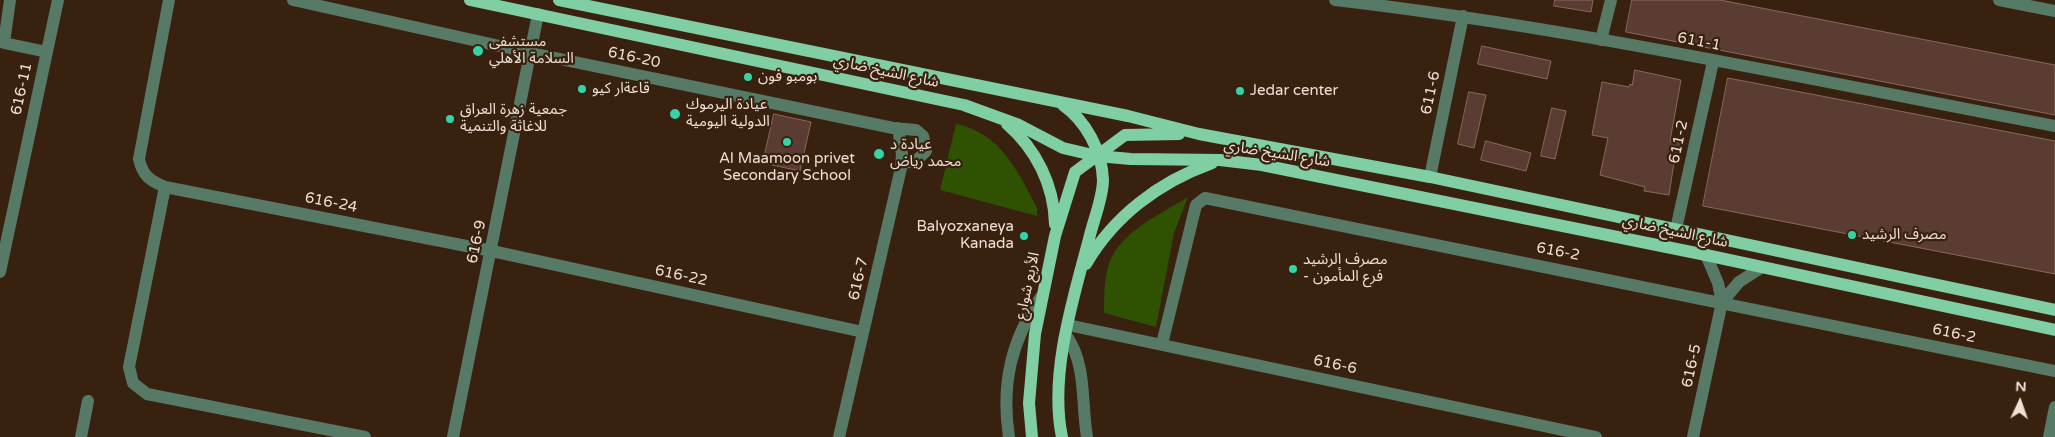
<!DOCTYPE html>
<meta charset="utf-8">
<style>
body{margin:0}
#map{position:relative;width:2055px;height:437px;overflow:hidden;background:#39210f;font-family:"Varela Round",sans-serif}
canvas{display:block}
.north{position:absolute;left:1995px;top:377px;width:50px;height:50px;-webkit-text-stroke:4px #39210f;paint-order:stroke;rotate:3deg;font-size:14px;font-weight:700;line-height:20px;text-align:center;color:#efdfd4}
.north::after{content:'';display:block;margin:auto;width:18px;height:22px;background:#efdfd4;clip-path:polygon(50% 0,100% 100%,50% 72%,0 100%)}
</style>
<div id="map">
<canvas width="2055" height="437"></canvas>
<div class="north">N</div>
</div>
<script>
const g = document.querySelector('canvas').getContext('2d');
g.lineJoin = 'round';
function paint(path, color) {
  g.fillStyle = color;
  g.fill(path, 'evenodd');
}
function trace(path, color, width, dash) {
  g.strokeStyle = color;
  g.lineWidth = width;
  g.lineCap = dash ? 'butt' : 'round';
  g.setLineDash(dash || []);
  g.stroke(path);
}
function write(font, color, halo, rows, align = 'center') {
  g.font = font + ' "Varela Round","Noto Sans Arabic",sans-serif';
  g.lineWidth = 4.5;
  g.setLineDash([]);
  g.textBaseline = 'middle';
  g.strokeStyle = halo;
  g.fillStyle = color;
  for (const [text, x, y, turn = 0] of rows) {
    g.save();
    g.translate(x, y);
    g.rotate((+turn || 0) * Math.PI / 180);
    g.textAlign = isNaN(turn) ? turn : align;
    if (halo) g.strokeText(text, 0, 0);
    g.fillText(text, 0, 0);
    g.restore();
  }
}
paint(new Path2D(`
 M956,124C999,132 1019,172 1037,208V216L940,190Z
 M1188,197L1174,233L1156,327L1104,313C1104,299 1104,285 1107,271C1114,234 1160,215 1188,197Z`), '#2e5102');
const building = new Path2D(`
 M1555,0H1593L1591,12L1554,6Z
 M1632,0H1720L2055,65V115L1626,32Z
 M1482,46L1551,61L1547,79L1478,64Z
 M1635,70L1681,80L1670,141L1680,143L1678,156H1675L1669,195L1644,191L1645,187L1600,175L1608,138L1592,135L1602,82L1629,87L1630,84L1632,85Z
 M1728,78L2055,141V274L1703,206Z
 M1469,92L1486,95L1474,148L1458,144Z
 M1552,108L1566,111L1555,159L1541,156Z
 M774,114L811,122L800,171L763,163Z
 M1486,141L1531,153L1526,171L1481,160Z`);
paint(building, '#5b3c33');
trace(building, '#89685d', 1);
trace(new Path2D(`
 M10,0L4,43L47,52
 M169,0L139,159C143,176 149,180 165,187L492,251L863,332
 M293,0L531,53L893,128L916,130L923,136L926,151L916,161L902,163
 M1335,0C1577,28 1816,81 2055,126
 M1999,0L2055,11
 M1601,40L1611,0
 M1430,177L1463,16
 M165,187L129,367L133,383L147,394L365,437
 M1676,229L1713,62
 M0,272L58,0
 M1722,302L1739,282L1762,267
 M1068,325L1596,437
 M1066,335C1087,365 1081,401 1087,437
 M1162,344L1196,205L1205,198L2055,371
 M81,437L88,401
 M453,437L538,14
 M839,437L901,168L902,154L898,128
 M1009,437C1001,385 1011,340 1041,297
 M1693,437L1722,302L1718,283L1706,255
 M2049,437L2055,407`), '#567a66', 12);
trace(new Path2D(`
 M470,0L964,105L1019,125L1063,148L1097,156L1131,159L1220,160L1262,165L1706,255L2055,330
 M559,0L1128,116L1199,134L1430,177L2055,310
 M1007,124C1036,149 1054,185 1055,224
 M1086,264C1114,216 1159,182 1212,163
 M1032,437L1029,403L1035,334L1055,236L1075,172L1125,135L1179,134
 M1062,437C1049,375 1073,299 1089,239C1093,221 1103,198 1103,180C1102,151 1086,121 1063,105`), '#80cea4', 12);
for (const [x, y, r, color] of [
 [478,51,6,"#34d4a8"],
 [748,77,5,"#34d4a8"],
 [582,89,5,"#34d4a8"],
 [1240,91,5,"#34d4a8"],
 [675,114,6,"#34d4a8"],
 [450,119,5,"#34d4a8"],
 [787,142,5,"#34d4a8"],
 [879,154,6,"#34d4a8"],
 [1852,235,5,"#34d4a8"],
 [1024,236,5,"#34d4a8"],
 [1293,269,5,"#34d4a8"]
]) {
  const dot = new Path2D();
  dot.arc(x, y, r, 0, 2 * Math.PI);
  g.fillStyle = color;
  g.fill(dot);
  trace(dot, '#39210f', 2);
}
write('15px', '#efdfd4', '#39210f', [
 ["مستشفى",489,42],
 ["السلامة الأهلي",489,59],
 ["بومبو فون",758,77],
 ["قاعةار كيو",592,89],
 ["Jedar center",1250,91],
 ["عيادة اليرموك",686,105],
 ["الدولية اليومية",686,122],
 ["جمعية زهرة العراق",460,110],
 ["للاغاثة والتنمية",460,127],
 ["عيادة د",890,145],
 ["محمد رياض",890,162],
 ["Al Maamoon privet",787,159,"center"],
 ["Secondary School",787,176,"center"],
 ["Balyozxaneya",1014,227,"right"],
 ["Kanada",1014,244,"right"],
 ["مصرف الرشيد",1862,235],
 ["مصرف الرشيد",1303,260],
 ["- فرع المأمون",1303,277]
], 'left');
write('15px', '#efdfd4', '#39210f', [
 ["611-1",1699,42,11],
 ["616-20",634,58,12],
 ["شارع الشيخ ضاري",886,72,12],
 ["616-11",22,89,-78],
 ["611-6",1431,93,-78],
 ["611-2",1679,142,-78],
 ["شارع الشيخ ضاري",1277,154,9],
 ["616-24",331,203,11],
 ["شارع الشيخ ضاري",1675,232,12],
 ["616-9",477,242,-78],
 ["616-2",1558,252,11],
 ["616-22",681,276,12],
 ["616-7",859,279,-77],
 ["الأربع شوارع",1028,286,-78],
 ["616-2",1954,334,12],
 ["616-6",1335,365,12],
 ["616-5",1692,366,-78]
]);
</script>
